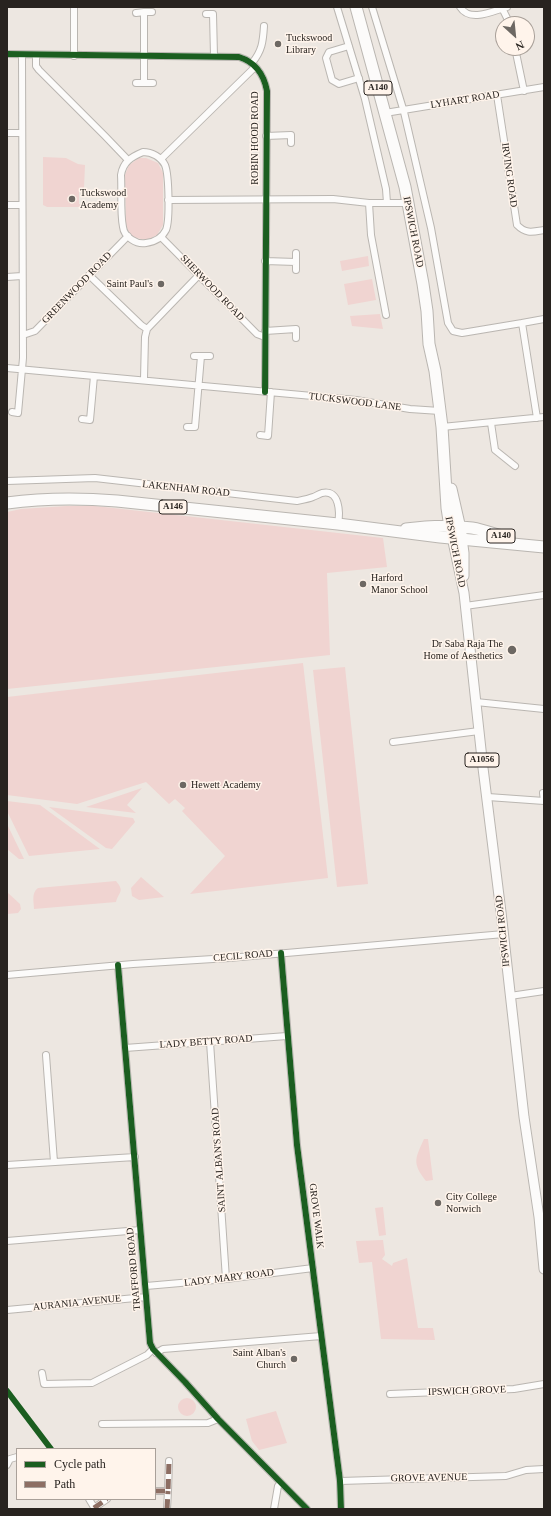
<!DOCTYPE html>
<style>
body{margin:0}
#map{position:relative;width:551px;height:1516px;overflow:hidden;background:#ede7e1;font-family:"Times New Roman",serif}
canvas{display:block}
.frame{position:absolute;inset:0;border:8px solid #28231f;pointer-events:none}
.legend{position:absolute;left:16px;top:1448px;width:140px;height:52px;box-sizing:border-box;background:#fff4eb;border:1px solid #a9a099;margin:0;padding:5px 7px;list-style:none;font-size:12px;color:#28231f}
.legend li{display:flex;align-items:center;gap:8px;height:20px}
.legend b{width:20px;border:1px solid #a9a099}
.north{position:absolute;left:495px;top:16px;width:40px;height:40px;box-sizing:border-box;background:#fff4eb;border:1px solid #a9a099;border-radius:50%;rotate:153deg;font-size:11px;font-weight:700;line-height:16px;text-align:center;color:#28231f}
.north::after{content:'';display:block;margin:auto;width:14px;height:18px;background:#6d6863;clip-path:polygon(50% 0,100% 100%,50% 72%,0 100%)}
</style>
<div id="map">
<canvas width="551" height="1516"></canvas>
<div class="frame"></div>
<ul class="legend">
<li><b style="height:5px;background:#1b5e20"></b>Cycle path</li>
<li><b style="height:5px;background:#8d6e63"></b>Path</li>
</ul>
<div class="north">N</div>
</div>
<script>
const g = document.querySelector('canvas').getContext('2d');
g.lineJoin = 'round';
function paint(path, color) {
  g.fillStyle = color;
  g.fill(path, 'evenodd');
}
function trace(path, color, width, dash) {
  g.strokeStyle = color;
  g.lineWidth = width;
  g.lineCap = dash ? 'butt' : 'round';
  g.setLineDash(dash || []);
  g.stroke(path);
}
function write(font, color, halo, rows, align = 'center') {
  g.font = font + ' "Times New Roman",serif';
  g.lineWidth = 3;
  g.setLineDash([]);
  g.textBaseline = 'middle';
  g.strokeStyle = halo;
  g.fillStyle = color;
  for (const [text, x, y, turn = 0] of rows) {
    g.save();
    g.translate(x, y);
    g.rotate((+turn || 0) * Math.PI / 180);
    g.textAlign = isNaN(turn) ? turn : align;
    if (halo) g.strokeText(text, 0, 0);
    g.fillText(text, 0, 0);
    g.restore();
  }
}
paint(new Path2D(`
 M43,157L66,158L78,164L85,165L84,188H79V204H85V207H47L43,205Z
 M139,158H146L158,163L163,173V225L157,235L147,240L136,238L132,236L126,227L125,175L129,165Z
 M368,256L369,266L342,271L340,261Z
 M372,279L376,300L348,305L344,284Z
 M380,314L383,329L352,326L350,316Z
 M67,506H95L383,538L387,567L327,573L330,655L7,689V512L21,509Z
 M303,663L328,878L190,894L225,856L182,811L185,808L175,799L169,804L146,782L77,804L7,795V697Z
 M345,667L368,884L337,887L313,670Z
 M142,788L127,805L136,813L86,807Z
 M7,801L40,805L100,849L29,856L7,811Z
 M49,807L133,818L135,822L112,849L106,848Z
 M7,824L24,859H19L7,849Z
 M141,877L164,897L139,900L132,896L131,888Z
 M116,881C125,892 119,891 116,902L34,909C34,902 31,893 38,888Z
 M7,892L20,904L21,909L18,913L7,914Z
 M424,1139H428L433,1180L426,1181C412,1163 415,1159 424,1139Z
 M383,1207L386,1235L379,1236L375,1208Z
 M383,1240L385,1255L382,1259L392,1266L393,1263L407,1258L418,1328H433L435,1340L381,1339L372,1262L359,1263L356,1241Z
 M178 1407a9 9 0 1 1 18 0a9 9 0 1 1-18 0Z
 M276,1411L287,1443L259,1450L252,1441L246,1419Z`), '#f0d4d1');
const street = new Path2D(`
 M74,7V56
 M337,7L365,99L386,189L387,203
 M372,7L404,112L431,228L448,323L453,331L462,333L522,323
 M460,7C470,23 493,11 507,7
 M502,8L510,24
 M144,12H152
 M136,13L144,12V83H153
 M206,14H213L214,56
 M349,46L329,52L326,58L332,80L339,84L359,78
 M515,48L524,91
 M7,54L239,57C255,62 264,75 267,91L265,392
 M36,55V66L39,70L105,136L128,160
 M252,63C262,51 263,42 264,26
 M136,83H144
 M497,95L517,225C526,234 532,232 544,230
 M385,113L544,87
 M7,133H22
 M266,136L291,135V143
 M143,152C152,152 161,157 165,165C169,175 170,220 166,230C162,238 154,242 146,243C137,245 124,237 123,227C120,212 122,191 121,175C123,162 131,157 143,152Z
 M161,159L255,67
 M168,200L333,199L369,203H408
 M369,203L371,235L386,315
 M7,205H22
 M161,237L257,334L265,337
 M296,253V262
 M265,261L296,262V270
 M89,275L141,325L147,329
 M7,277L22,276
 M265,331L296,329V338
 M23,335L35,331L128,236
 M201,356H210
 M7,368L356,400L410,409L440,411
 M144,379L145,337L147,329L199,275
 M12,412L18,413L23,358L22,55
 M537,418L522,323L544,319
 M82,419L90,420L94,376
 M491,423L495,450L515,466
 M187,427H195L201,356H194
 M442,427L544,417
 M260,435L268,436L271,392
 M7,481L95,478L297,501C302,500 308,499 313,497C316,496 319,494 322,493C340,489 340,513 338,524
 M465,606L544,595
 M476,702L544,709
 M393,742L479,731
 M488,797L544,801L543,793
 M281,953L297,1145L340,1481L341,1509
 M118,965L150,1343L153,1349L185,1382L218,1419L307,1509
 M7,975L133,964L229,958L504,934
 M510,996L544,991
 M210,1042L226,1279
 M125,1048L287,1036
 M46,1055L54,1162
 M7,1165L135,1157
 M7,1241L140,1230
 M146,1286L226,1279L313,1268
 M7,1310L146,1297
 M156,1353L163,1349L321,1336
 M42,1373L44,1384L92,1383L147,1355L153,1349
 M390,1394L514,1389L544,1384
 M102,1424L208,1423L218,1419
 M7,1465L10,1459L17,1457
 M340,1481L506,1476L526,1470L544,1469
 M155,1491H168L169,1461
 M89,1499L95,1509
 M94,1508L107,1499
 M167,1509L168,1491
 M274,1509L278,1486L281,1483`);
const primary = new Path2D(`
 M451,532L464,593L483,768L501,912L524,1117L539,1217L544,1269
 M462,538L464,553V576`);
const highway = new Path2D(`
 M356,7L405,187L423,284L427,311L429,344L435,371L442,427L447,508L450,527
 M451,489L461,533
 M7,503C44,498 80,498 117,501L338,524L440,537L544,547
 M406,529C427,526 450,525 472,528C484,530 497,535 509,538`);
trace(street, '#bab6b1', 8);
trace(primary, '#bab6b1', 11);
trace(highway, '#bab6b1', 13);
trace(street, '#fcfbfa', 6);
trace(primary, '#fcfbfa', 9);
trace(highway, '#fcfbfa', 11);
trace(new Path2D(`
 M155,1491H168L169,1461
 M94,1508L107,1499
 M167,1509L168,1491`), '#8d6e63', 5, [10, 5]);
trace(new Path2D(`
 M7,54L239,57C255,62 264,75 267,91L265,392
 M281,953L297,1145L340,1481L341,1509
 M118,965L150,1343L153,1349L185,1382L218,1419L307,1509
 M7,1391L51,1449`), '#1b5e20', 6);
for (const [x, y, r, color] of [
 [278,44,4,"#6d6863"],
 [72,199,4,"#6d6863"],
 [161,284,4,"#6d6863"],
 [363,584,4,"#6d6863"],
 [512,650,5,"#6d6863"],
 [183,785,4,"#6d6863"],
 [438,1203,4,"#6d6863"],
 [294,1359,4,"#6d6863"]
]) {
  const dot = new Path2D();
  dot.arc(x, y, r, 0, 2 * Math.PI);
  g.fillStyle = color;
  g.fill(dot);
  trace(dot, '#fff4eb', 1.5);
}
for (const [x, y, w] of [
 [378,88,28],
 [173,507,28],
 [501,536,28],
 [482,760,34]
]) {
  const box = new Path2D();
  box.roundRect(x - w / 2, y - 7, w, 14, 3);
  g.fillStyle = '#fff4eb';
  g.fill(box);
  trace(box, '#28231f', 1);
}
write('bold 9px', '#28231f', null, [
 ["A140",378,88],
 ["A146",173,507],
 ["A140",501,536],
 ["A1056",482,760]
]);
write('10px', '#28231f', '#fff4eb', [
 ["Tuckswood",286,38],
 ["Library",286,50],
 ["Tuckswood",80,193],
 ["Academy",80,205],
 ["Saint Paul's",153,284,"right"],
 ["Harford",371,578],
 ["Manor School",371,590],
 ["Dr Saba Raja The",503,644,"right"],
 ["Home of Aesthetics",503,656,"right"],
 ["Hewett Academy",191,785],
 ["City College",446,1197],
 ["Norwich",446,1209],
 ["Saint Alban's",286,1353,"right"],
 ["Church",286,1365,"right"]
], 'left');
write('10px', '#28231f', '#fff4eb', [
 ["LYHART ROAD",465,100,-9],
 ["ROBIN HOOD ROAD",255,138,-90],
 ["IRVING ROAD",509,175,82],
 ["IPSWICH ROAD",413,232,79],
 ["GREENWOOD ROAD",77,288,-46],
 ["SHERWOOD ROAD",212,288,46],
 ["TUCKSWOOD LANE",355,402,7],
 ["LAKENHAM ROAD",186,489,6],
 ["IPSWICH ROAD",455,552,79],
 ["IPSWICH ROAD",503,931,-96],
 ["CECIL ROAD",243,956,-5],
 ["LADY BETTY ROAD",206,1042,-4],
 ["SAINT ALBAN'S ROAD",219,1160,-94],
 ["GROVE WALK",316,1216,83],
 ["TRAFFORD ROAD",134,1269,-95],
 ["LADY MARY ROAD",229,1278,-7],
 ["AURANIA AVENUE",77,1303,-6],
 ["IPSWICH GROVE",467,1391,-2],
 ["GROVE AVENUE",429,1478,-1]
]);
</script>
